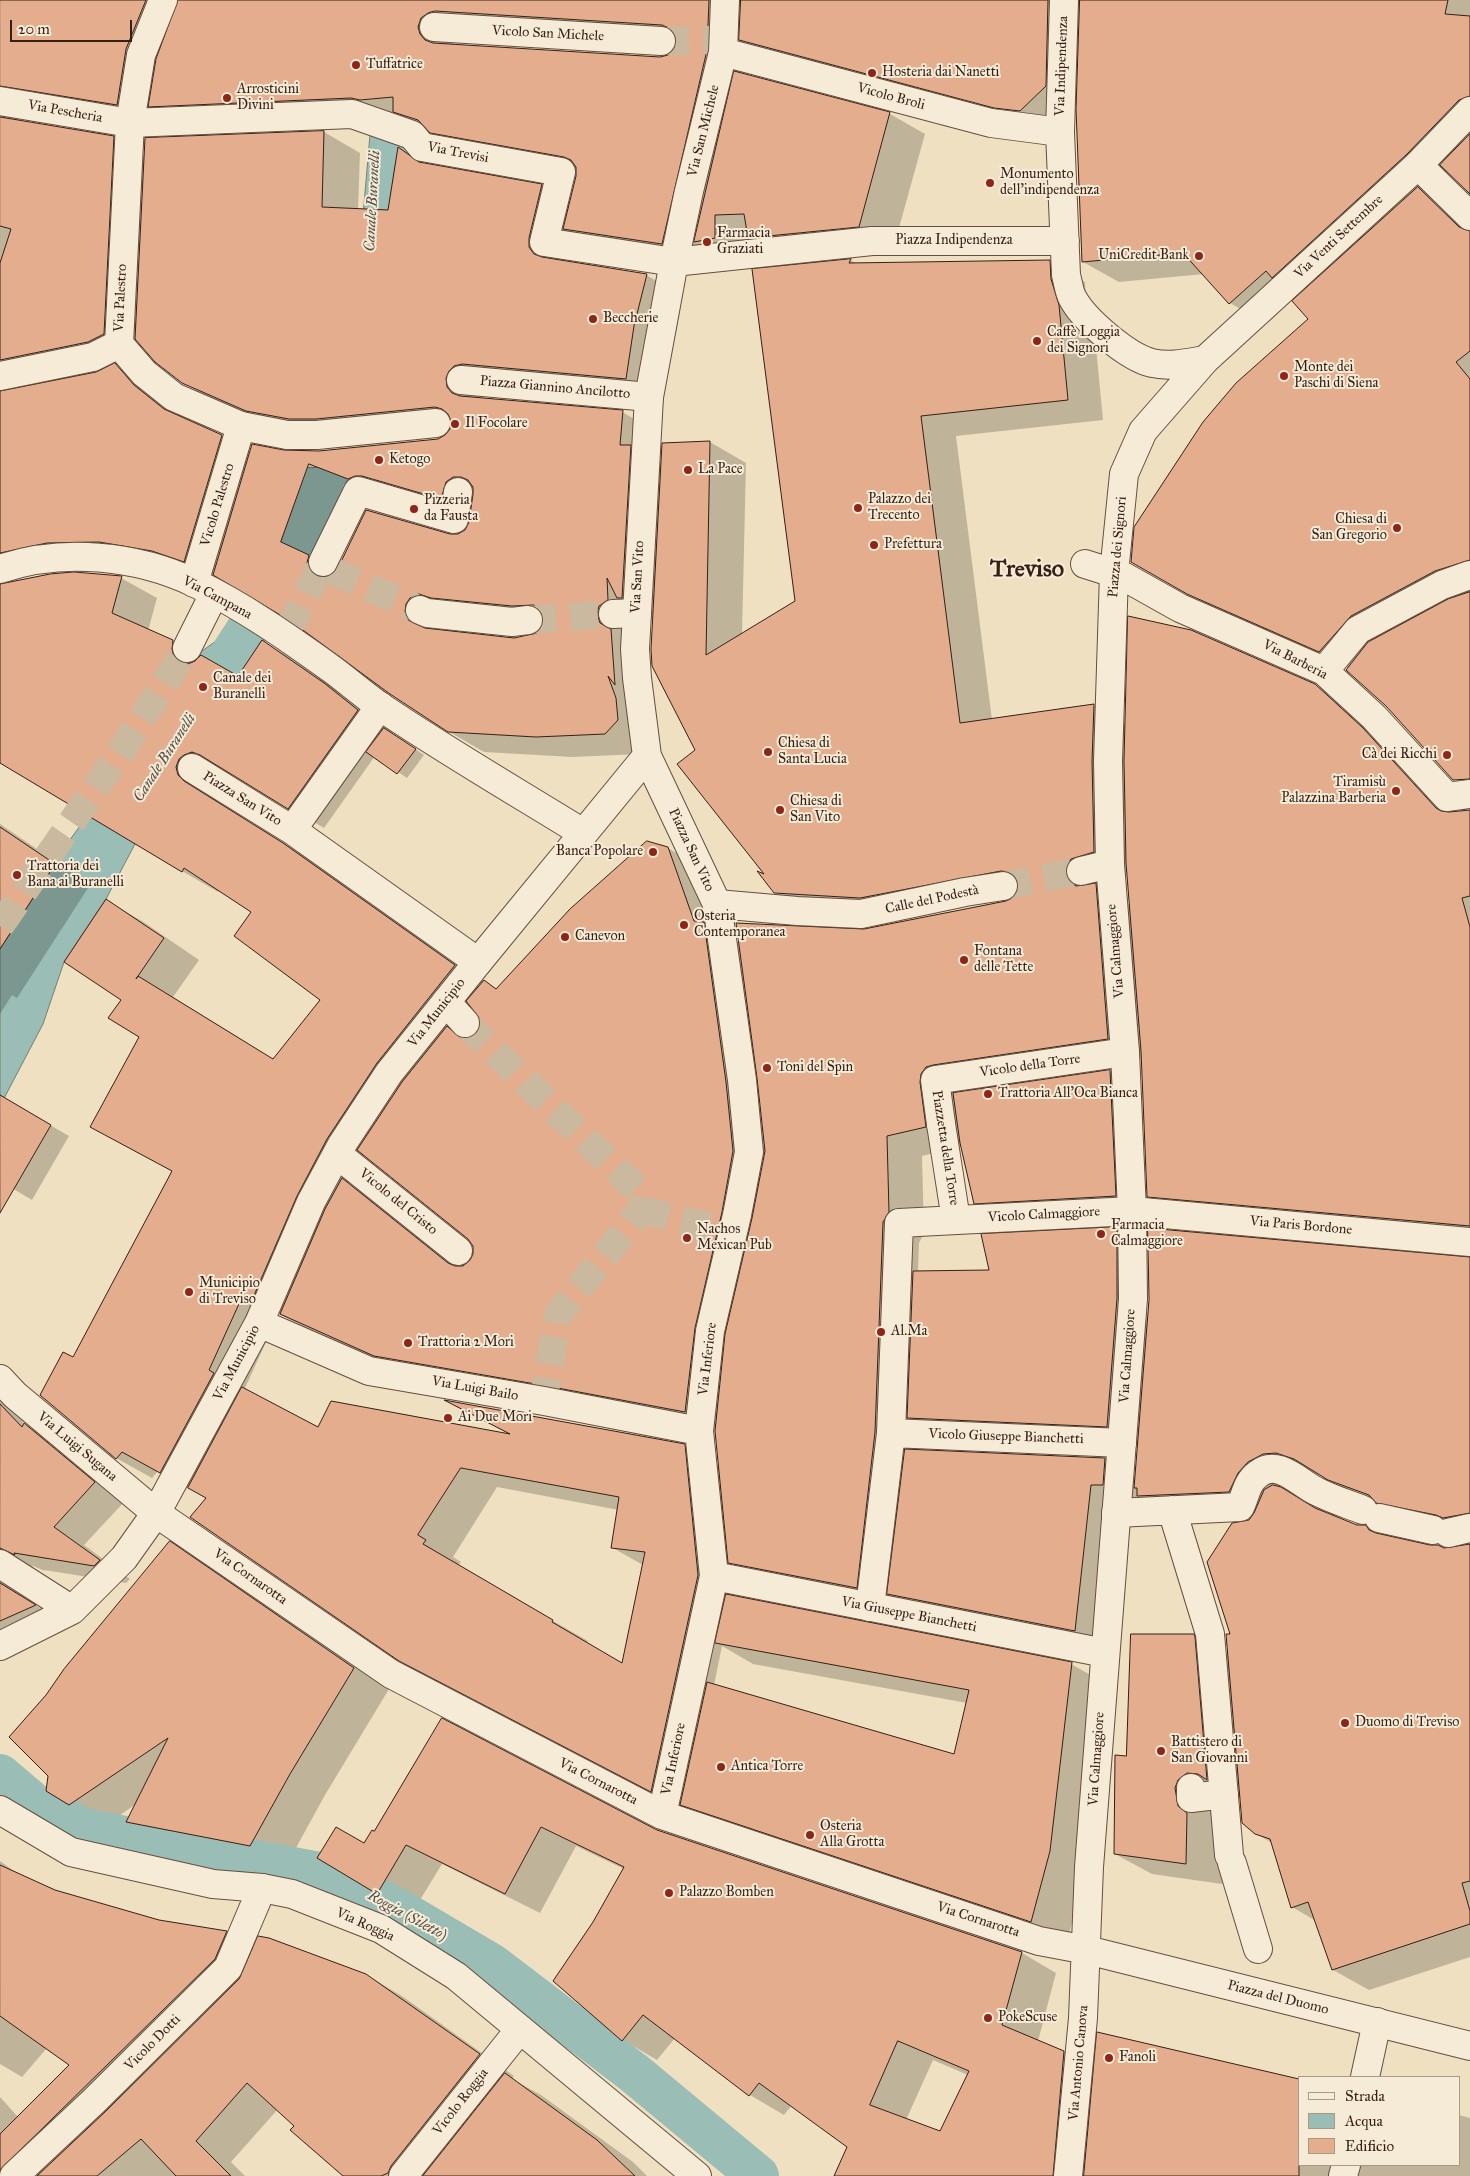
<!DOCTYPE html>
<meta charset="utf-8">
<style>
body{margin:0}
#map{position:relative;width:1470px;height:2176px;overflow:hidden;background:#efe0c1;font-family:"IM FELL Great Primer",serif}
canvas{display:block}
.legend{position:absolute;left:1298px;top:2076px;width:162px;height:90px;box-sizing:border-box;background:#f5ebd7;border:1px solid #a99989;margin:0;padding:6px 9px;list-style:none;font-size:15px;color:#361f15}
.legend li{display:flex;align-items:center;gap:10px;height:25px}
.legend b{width:25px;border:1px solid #a99989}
.scale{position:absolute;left:10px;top:20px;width:122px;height:22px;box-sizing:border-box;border:2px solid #361f15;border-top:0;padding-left:6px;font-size:15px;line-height:18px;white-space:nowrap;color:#361f15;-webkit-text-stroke:4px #f5ebd7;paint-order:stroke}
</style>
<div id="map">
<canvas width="1470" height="2176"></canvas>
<ul class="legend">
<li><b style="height:6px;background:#f5ebd7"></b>Strada</li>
<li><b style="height:14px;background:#9abdb5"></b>Acqua</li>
<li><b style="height:14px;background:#e3ad8e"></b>Edificio</li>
</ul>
<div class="scale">20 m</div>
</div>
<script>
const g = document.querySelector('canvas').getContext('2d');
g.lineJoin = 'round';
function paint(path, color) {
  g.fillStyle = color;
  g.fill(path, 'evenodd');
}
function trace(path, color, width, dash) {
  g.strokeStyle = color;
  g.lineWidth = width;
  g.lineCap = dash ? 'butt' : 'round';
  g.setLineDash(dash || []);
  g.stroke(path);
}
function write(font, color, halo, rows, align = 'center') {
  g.font = font + ' "IM FELL Great Primer",serif';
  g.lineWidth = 4;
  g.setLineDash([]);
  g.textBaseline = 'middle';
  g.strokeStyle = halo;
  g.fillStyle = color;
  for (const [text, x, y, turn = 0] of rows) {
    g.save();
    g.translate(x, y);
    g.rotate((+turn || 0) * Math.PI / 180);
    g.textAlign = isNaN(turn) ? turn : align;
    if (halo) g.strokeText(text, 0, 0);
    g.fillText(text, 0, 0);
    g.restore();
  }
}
const water = new Path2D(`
 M371,128L408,141L410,152H406L396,162L383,245L357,287Z
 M353,467L356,468L352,480L293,612L283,628L249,600L277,553L307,468Z
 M228,633L253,653L193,751L175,787L135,844L106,899L64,962L43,1024L0,1106V949L72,837L137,747L198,654Z`);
paint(water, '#9abdb5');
trace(water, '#727e75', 1);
paint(new Path2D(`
 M0,0H1470V192L1447,170L1423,191L1453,208L1470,225V789L1454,779L1386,706L1348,668L1224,614L1168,582L1310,319L1302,294L1299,293L1265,323L1230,303L1204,274L1119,282L1083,262L1078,110L1056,131L776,60L744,41L742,74L890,114L925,134L894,246L784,258L750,238L749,258L730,262L702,245L697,264L600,249L571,232L564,262L646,275L682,295L669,347L662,399L484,391L481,399L622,412L658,432L656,460L662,464L663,444L710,442L746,463L742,634L796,601L753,271L850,260L858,264L1049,262L1085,282L1086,300L1094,326L1103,420L956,436L992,720L1094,706L1126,724L1315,685L1351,706L1398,750L1456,812L1470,811V1244L1184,1216L1148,1196L1142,1059L969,1084L961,1088L956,1094L1110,1071L1138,1087L1143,1212L1003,1219L975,1203L962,1146L922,1156L924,1233L919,1243L918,1272L991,1271L1116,1229L1146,1246V1319H1148L1470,1260V1534L1390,1509L1366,1500L1328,1478L1313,1473L1284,1483L1279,1488L1321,1512L1357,1526L1365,1527L1381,1536L1444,1549L1470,1545V1957L1369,1990L1333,1970L1316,1921L1292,1907L1272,1843L1255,1833L1241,1799L1233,1794L1211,1809L1213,1828L1222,1835V1884L1152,1874L1115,1854L1128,1758L1193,1635L1229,1656L1250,1521L1257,1512L1174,1516L1139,1496V1505H1127L1111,1651L925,1614L893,1596L892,1608L765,1583L730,1562L733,1597L1071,1664L1107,1684L1086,1872L1067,1941L718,1825L687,1807V1811L436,1680L400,1660L208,1498L158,1471L152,1478L116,1458L73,1359L173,1172L92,1127L140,1036L123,999L107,901L142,921L199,960L173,997L274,1060L321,1000L253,911L219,889L218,892L182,871L0,762V585L121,578L157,598L148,631L173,641L239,678L262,641L298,662L359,705L393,731L391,733L424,755L407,778L375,756L324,828L228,772L220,774L214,797L219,803L319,865L484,982L498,989L668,848L703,869L727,936L740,944L864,931L1006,902L1017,894L896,918L811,913L775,892L768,876L697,751L654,618L643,612L641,754L572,757L484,752L448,731L293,621L221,578L220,581L188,571L52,568L17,548L0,542V392L97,374L115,365L151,385L170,407L186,420L221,436L251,453L319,452L438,440L446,436L452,429L353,439L283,431L219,404L183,382L140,342L139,354L124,362L33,380L0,374ZM471,31L677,44L675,51L669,56L660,58L454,45L457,38ZM23,112L408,119L467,152L577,172L571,203L541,186L428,165L399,149L389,211L358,210L360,153L324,132L146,139L145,156L113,137L20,121ZM344,484L385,499L399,496L471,517L466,530L458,535H449L338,569L336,572L317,561ZM647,611L654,615V617L645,613ZM468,618L544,626L538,634L511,639L440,631L441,625ZM996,866L1018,879V882L995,869ZM1128,872L1130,905L1101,888L1106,879ZM473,1008L481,1019V1028L477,1035L467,1039L454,1032ZM365,1155L469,1238L474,1245L475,1254L471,1261L461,1267L377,1200L349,1184ZM279,1314L316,1334L410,1376L583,1405L716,1431L720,1466L684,1445L451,1402L509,1434L319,1428L244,1390ZM912,1419L938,1434L1139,1443L1136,1477L1105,1459L911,1451ZM497,1487L619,1510L613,1548L643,1565L623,1665L586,1644L588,1641L458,1566L461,1562L453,1557ZM722,1646L753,1664L967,1703L955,1756L714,1685Z
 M0,824L90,885L17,998L12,995L0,1014Z
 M5,1099L69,1136L32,1200L0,1181V1108Z
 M0,1392L27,1419L22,1423L56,1443L125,1501L84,1545L130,1579L126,1583L44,1570L45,1571L33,1566L25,1567L17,1591L23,1597L65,1624L0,1653Z
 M170,1543L206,1564L389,1689L325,1795L286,1866L163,1842L128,1821L136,1804L106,1825L47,1791L50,1775L47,1696Z
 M442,1720L657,1831L1022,1953L1056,1973L1038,2041L1064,2052L1095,2070L1299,2165H1459V2115L1470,2118V2176H835L849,2147L792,2105L784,2115L750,2095L675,2038L657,2060L623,2040L594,1922L624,1869L576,1846L540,1913L442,1864L412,1913L319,1857L365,1845L374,1833ZM933,2060L968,2075L940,2133L906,2120Z
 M0,1861L21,1876L54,1892L159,1921L226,1932L254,1948L366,1975L402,1996L514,2076L512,2079L541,2095L633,2162L647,2176H344L278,2109L231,2162L245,2176H0V2097L18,2117L71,2064L47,2048L22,2077L0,2064Z`), '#0003');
trace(new Path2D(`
 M208,690L280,579
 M0,1775L34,1804L87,1830L330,1875L401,1911L491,1964L634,2073L758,2176`), '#9abdb5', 42);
const building = new Path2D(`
 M0,0H146L126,49L117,105L0,86Z
 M178,0H709L707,50L662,244L563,229L576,176V167L571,160L564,157L430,133L418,120L393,112V97L360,100L351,98L148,107L156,59ZM435,11L662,25L669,28L675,34L676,42L674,50L668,55L660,57L433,43L425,40L420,34L418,27L421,18L428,13Z
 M741,0H1048L1046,86L1020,111L994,108L739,40Z
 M1080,0H1448L1445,14L1470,16V96L1459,100L1407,154L1272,278L1266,271L1229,304L1183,253L1082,262L1076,109Z
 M734,71L890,112L859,227L748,238L744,214L715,215V238L694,242Z
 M0,117L114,136L104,334L88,342L0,360V263L11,229L0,226Z
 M324,131L322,207L388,210L398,147L419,162L542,184L529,238V247L534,254L542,257L647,274L634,326L626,379L462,364L454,366L449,371L446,378L447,387L452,393L460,396L623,410L620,445H631L622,598H617L607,578L608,600L599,606L597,614L600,623L611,629L615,685L608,676L616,698L618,720L605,734L536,737L448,732L390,694L292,622L213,575L252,444L284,450L319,451L438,439L445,435L450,429L451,421L448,414L442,409L435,407L316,419H289L246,411L182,383L155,362L135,339L145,138ZM309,464L348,479L355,476H362L441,499L446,482L453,477H461L468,480L473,487V494L469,522L465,530L458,534H450L366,510L338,568L331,575L324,578L317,576L310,570L307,563L309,555L281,542ZM419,594L431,598L512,606L534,605L541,611L544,619L543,626L537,633L514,638L425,628L408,620L405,612L406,604L410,598Z
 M1470,134V194L1440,165Z
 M1418,187L1459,227L1470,231V351L1456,362L1470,379V560L1435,571L1351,616L1319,652L1187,594L1131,562L1134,527L1203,422L1236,383L1308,319L1292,301Z
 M851,259L849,263L1050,260L1051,279L1059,305L1068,400L921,416L960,723L1094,704L1092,761L1094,852L1071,859L1066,866V874L1069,881L1076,886L1096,883L1108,1039L933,1065L926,1067L921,1074L920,1082L926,1127L887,1136L889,1212L883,1222L875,1432L857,1588L728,1563L715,1431L725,1334L752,1218L765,1151L757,1078L736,923L864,929L1006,901L1012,898L1017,892L1018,883L1015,877L1009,872L1001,871L860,898L774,893L757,871L764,874L677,764L695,750L652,666L651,649L662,443L710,441L706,655L795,601L752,269Z
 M115,363L134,385L164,409L222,435L184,562L152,551L99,542L47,543L0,553V391L96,372Z
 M74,572L122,576L112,613L173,640L172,649L174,657L180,662L188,664L195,661L201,655L238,676L262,640L324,683L358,710L288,809L200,755L192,752L184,755L179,759L176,767L178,775L184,781L283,843L455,965L377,1063L327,1139L297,1196L252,1300L243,1295L209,1370L214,1373L160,1473L122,1452L116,1459L40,1395L63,1352L73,1357L172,1171L90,1127L139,1037L108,1018L121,1000L64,962L106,899L164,938L136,979L138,976L273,1059L320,1000L234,936L251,912L184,868L182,872L0,763V584L50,574Z
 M1470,592V779L1453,780L1386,706L1346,670L1368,642L1448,599Z
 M1128,616L1191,630L1315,684L1363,728L1436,808L1441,811L1449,812L1470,810V896L1462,898L1470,927V1226L1147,1197L1141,1051L1126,863L1124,761Z
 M384,728L416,749L397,774L366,752Z
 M0,827L55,864L0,949Z
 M647,841L668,847L694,921L704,922L726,1082L733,1151L722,1212L695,1328L685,1412L547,1386L374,1356L280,1314L325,1209L342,1178L448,1263L455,1266H463L470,1260L473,1254V1246L468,1239L357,1150L402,1082L447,1026L461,1038H469L476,1034L480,1027V1019L466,1001L484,980L496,989L570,909Z
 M1110,1070L1116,1196L974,1204L960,1143L953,1093Z
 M0,1095L51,1125L0,1213Z
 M1117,1227V1298L1107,1427L907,1418L913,1271L989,1270L981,1234Z
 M1148,1228L1470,1257V1513L1443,1518L1436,1515L1376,1503L1369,1495L1328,1480L1294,1459L1276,1453L1263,1454L1248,1462L1238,1473L1229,1492L1137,1496V1488H1134L1149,1300Z
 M242,1387L318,1427L331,1401L510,1434L444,1400L685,1444L698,1575L651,1792L399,1661L190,1517L206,1498L188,1488ZM461,1468L619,1497L611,1548L645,1552L622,1663L552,1622L553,1620L423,1544L426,1540L418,1535Z
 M0,1404L22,1427L24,1423L95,1482L54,1527L100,1560L94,1566L14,1553L15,1555L0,1548Z
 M905,1449L1105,1458L1103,1485H1091L1075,1631L887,1594Z
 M1273,1485L1281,1487L1315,1508L1357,1525H1366L1369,1530L1376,1533L1430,1545H1438L1444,1548L1470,1544V1881L1462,1883L1470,1911V1924L1332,1970L1308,1902L1291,1908L1270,1839L1255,1834L1242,1823L1226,1634H1230L1207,1562L1232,1523L1249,1520L1254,1513L1264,1490Z
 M170,1541L354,1668L290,1774L250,1846L126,1822L168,1738L69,1805L46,1791L48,1776L9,1737L46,1695L64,1669Z
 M0,1583L36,1605L0,1621Z
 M726,1594L1072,1662L1050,1851L1031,1922L680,1805L707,1682L954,1754L969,1690L715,1643Z
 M1131,1634H1194L1195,1637L1207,1780L1198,1774L1187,1773L1178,1780L1175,1788L1178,1806L1187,1813L1186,1864L1114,1854L1115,1755L1126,1756Z
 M442,1718L657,1830L1022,1952L1002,2025L1064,2051L1053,2176H834L847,2147L759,2083L749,2096L643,2015L622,2041L553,1981L593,1922L624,1867L541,1827L505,1894L406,1845L377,1894L317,1858L336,1827L364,1843L372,1830L374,1831ZM898,2041L969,2071L940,2131L870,2105Z
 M0,1865L55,1890L159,1920L227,1931L215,1959L0,2170V2134L69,2065L0,2016Z
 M258,1936L269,1938L366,1974L480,2054L391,2166L388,2173L381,2176H343L290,2130L294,2126L247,2083L196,2141L231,2176H176L141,2139L97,2176H37L105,2112L239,1979Z
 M1097,2032L1299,2079V2176H1084Z
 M505,2073L597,2140L635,2176H423Z`);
paint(building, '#e3ad8e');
trace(building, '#361f15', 1);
trace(new Path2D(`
 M661,41L710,40
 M528,620L613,614
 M286,630L296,615L321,566L420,610
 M1003,886L1081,871
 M0,926L125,745L187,648
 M465,1023L645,1197L641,1210L558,1315L545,1391
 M641,1210L716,1228`), '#cab99f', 28, [28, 14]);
const pedestrian = new Path2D(`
 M434,27L661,41
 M723,52L991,123L1060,132
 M0,101L130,123L352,114L412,135L422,147L561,172L544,242L674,262L689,191L723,52L725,0
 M1418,165L1470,216
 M461,380L649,397
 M241,426L287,435H317L436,423
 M323,562L358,491L454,519L458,492
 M1085,564L1123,576L1180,608L1324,671L1374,717L1447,797L1470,794
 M420,610L427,613L512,622L528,620
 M613,614L637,613
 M187,648L214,594
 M1324,671L1358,630L1442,585L1470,575
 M192,768L292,830L478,962
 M292,830L380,706
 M1081,871L1110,864
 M717,904L797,911L861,914L965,892L1003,886
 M446,1002L465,1023
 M941,1124L935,1080L1125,1052
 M337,1154L458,1251
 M1132,1211L1470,1242
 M1172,1510L1210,1634L1229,1855
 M1116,1513L1240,1507C1246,1495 1246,1483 1258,1474C1278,1458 1299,1483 1316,1491C1331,1499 1348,1504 1363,1510
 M1379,1518L1433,1530
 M1448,1533L1470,1528
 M870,1607L891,1433L1122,1443
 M1191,1788V1798L1224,1794
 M1232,1863L1258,1949
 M1365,2077L1377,2022
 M14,2176L94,2101L228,1968L262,1888
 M1343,2176L1346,2165`);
const minor = new Path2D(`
 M163,0L141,55L130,123L119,344L144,373L174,397L241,426L194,583
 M1064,0L1060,132L1066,275C1068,282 1069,291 1072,297C1083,319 1127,357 1152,363C1170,367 1187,363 1205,360
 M0,376L93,357L119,344
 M0,569C62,548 136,555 195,583C243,606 290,639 333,670C349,682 364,695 381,707C446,751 515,791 583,833
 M941,1124L956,1220
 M259,1323L369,1371L544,1401L699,1431
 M0,1379L15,1395L156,1513L391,1674L662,1815L1039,1941L1087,1950L1470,2046
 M891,1433L899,1223L1132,1211
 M0,1564L72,1610
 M714,1576L1105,1653
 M0,1646L72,1610L124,1558L156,1513L259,1323L311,1202L341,1146L389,1073L478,962L647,756
 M0,1810L71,1852L213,1884L262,1888L292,1894L381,1929L456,1976L697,2176
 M662,1815L714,1576L699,1431L710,1331L737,1215L749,1152L742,1080L717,904L647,756L637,678L635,649L649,397L674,262L872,241H1065
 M403,2176L520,2029
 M1068,2176L1083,2018L1089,1867L1133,1299L1132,1211L1125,1052L1110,864L1108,761L1114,573L1124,474L1143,431L1205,360L1418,165L1470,111`);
trace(pedestrian, '#644f40', 30);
trace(minor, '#644f40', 30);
trace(pedestrian, '#f5ebd7', 28);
trace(minor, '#f5ebd7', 28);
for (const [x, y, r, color] of [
 [356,65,5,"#8f2418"],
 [872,73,5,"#8f2418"],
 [227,98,5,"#8f2418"],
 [990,183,5,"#8f2418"],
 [707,242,5,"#8f2418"],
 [1199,256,5,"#8f2418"],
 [593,319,5,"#8f2418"],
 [1037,341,5,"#8f2418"],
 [1284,376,5,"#8f2418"],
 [455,424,5,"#8f2418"],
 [379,460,5,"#8f2418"],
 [688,470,5,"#8f2418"],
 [858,508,5,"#8f2418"],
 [414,509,5,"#8f2418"],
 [1397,528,5,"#8f2418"],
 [874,545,5,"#8f2418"],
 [203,687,5,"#8f2418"],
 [768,752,5,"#8f2418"],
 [1447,755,5,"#8f2418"],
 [1396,791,5,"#8f2418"],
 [780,810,5,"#8f2418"],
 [653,852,5,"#8f2418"],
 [17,875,5,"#8f2418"],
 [684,925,5,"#8f2418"],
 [565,937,5,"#8f2418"],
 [964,960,5,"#8f2418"],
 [767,1068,5,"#8f2418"],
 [988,1094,5,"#8f2418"],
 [1101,1234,5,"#8f2418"],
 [687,1238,5,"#8f2418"],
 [189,1292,5,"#8f2418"],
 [881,1332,5,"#8f2418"],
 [408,1343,5,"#8f2418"],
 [448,1418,5,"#8f2418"],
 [1345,1723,5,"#8f2418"],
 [1161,1751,5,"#8f2418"],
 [721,1767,5,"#8f2418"],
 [810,1835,5,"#8f2418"],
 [669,1893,5,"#8f2418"],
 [988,2018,5,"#8f2418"],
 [1109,2058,5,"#8f2418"]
]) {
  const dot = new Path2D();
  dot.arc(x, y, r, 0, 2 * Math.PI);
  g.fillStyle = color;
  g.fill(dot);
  trace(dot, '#f5ebd7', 2);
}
write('14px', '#361f15', '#f5ebd7', [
 ["Vicolo San Michele",548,34,3],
 ["Via Indipendenza",1062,66,-88],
 ["Vicolo Broli",891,97,15],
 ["Via Pescheria",65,112,10],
 ["Via San Michele",704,131,-76],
 ["Via Trevisi",458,153,11],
 ["Via Venti Settembre",1339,237,-43],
 ["Piazza Indipendenza",954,241],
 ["Via Palestro",121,298,-87],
 ["Piazza Giannino Ancilotto",555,388,5],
 ["Vicolo Palestro",218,505,-73],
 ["Piazza dei Signori",1118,547,-85],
 ["Via San Vito",638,577,-87],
 ["Via Campana",217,598,28],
 ["Via Barberia",1295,660,27],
 ["Piazza San Vito",242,799,32],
 ["Piazza San Vito",691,850,65],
 ["Calle del Podestà",932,900,-12],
 ["Via Calmaggiore",1116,951,-95],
 ["Via Municipio",437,1013,-52],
 ["Vicolo della Torre",1030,1066,-8],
 ["Piazzetta della Torre",945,1148,81],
 ["Vicolo del Cristo",398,1202,39],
 ["Vicolo Calmaggiore",1044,1215,-3],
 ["Via Paris Bordone",1301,1226,5],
 ["Via Calmaggiore",1128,1356,-86],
 ["Via Inferiore",708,1359,-83],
 ["Via Municipio",237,1363,-62],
 ["Via Luigi Bailo",475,1389,10],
 ["Vicolo Giuseppe Bianchetti",1006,1437,2],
 ["Via Luigi Sugana",77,1447,40],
 ["Via Cornarotta",250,1577,35],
 ["Via Giuseppe Bianchetti",909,1615,11],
 ["Via Inferiore",674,1759,-78],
 ["Via Calmaggiore",1097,1759,-86],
 ["Via Cornarotta",598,1782,27],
 ["Via Cornarotta",978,1920,18],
 ["Via Roggia",365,1925,24],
 ["Piazza del Duomo",1278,1998,14],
 ["Vicolo Dotti",153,2043,-45],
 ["Via Antonio Canova",1079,2063,-85],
 ["Vicolo Roggia",461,2102,-52]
]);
write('14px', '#361f15', '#f5ebd7', [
 ["Tuffatrice",366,65],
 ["Hosteria dai Nanetti",882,73],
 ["Arrosticini",237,90],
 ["Divini",237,106],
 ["Monumento",1000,175],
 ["dell'indipendenza",1000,191],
 ["Farmacia",717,234],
 ["Graziati",717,250],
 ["UniCredit Bank",1189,256,"right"],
 ["Beccherie",603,319],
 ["Caffè Loggia",1047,333],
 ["dei Signori",1047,349],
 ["Monte dei",1294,368],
 ["Paschi di Siena",1294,384],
 ["Il Focolare",465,424],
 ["Ketogo",389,460],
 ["La Pace",698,470],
 ["Palazzo dei",868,500],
 ["Trecento",868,516],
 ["Pizzeria",424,501],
 ["da Fausta",424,517],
 ["Chiesa di",1387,520,"right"],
 ["San Gregorio",1387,536,"right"],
 ["Prefettura",884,545],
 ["Canale dei",213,679],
 ["Buranelli",213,695],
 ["Chiesa di",778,744],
 ["Santa Lucia",778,760],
 ["Cà dei Ricchi",1437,755,"right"],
 ["Tiramisù",1386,783,"right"],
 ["Palazzina Barberia",1386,799,"right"],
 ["Chiesa di",790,802],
 ["San Vito",790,818],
 ["Banca Popolare",643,852,"right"],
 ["Trattoria dei",27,867],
 ["Bana ai Buranelli",27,883],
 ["Osteria",694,917],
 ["Contemporanea",694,933],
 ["Canevon",575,937],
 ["Fontana",974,952],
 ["delle Tette",974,968],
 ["Toni del Spin",777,1068],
 ["Trattoria All'Oca Bianca",998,1094],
 ["Farmacia",1111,1226],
 ["Calmaggiore",1111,1242],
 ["Nachos",697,1230],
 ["Mexican Pub",697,1246],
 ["Municipio",199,1284],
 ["di Treviso",199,1300],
 ["Al.Ma",891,1332],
 ["Trattoria 2 Mori",418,1343],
 ["Ai Due Mori",458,1418],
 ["Duomo di Treviso",1355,1723],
 ["Battistero di",1171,1743],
 ["San Giovanni",1171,1759],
 ["Antica Torre",731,1767],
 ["Osteria",820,1827],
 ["Alla Grotta",820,1843],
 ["Palazzo Bomben",679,1893],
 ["PokeScuse",998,2018],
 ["Fanoli",1119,2058]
], 'left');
write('italic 15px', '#544e45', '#f5ebd7', [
 ["Canale Buranelli",373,201,-87],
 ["Canale Buranelli",165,758,-57],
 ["Roggia (Siletto)",407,1916,29]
]);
write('bold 24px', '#361f15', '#f5ebd7', [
 ["Treviso",1027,570]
]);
</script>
